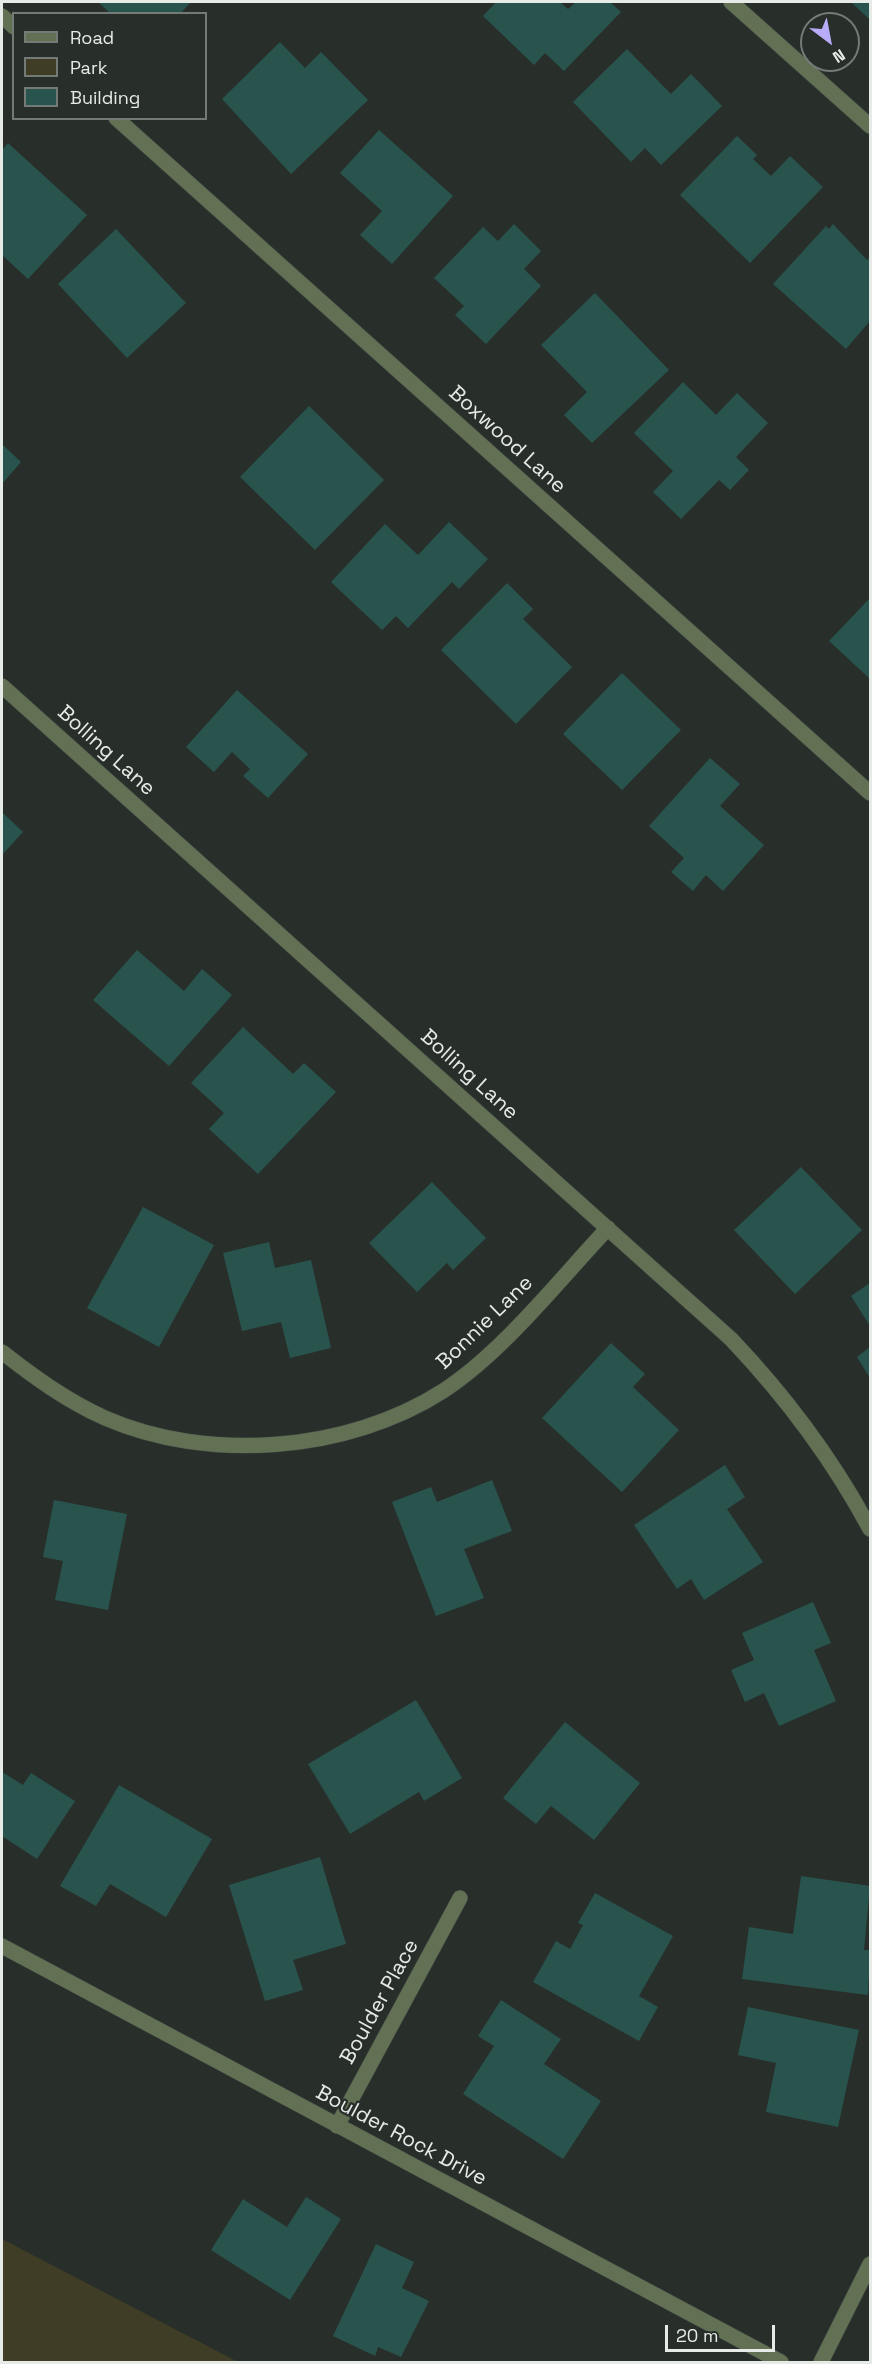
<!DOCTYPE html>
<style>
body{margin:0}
#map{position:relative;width:872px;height:2364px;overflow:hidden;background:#282e2a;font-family:"Space Grotesk",sans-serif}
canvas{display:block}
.frame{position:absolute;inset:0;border:3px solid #e6ebe8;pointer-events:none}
.legend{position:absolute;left:12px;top:12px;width:195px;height:108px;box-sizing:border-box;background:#282e2a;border:2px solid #747a76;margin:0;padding:8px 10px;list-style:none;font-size:18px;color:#e6ebe8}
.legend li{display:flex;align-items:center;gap:12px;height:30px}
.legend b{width:30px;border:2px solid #747a76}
.north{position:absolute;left:800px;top:12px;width:60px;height:60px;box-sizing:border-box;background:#282e2a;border:2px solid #747a76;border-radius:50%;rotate:148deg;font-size:16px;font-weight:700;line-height:24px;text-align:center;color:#e6ebe8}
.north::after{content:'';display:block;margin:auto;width:21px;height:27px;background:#b8abf7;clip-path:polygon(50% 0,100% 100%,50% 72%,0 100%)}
.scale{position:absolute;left:665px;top:2325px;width:110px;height:27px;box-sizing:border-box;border:3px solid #e6ebe8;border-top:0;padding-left:8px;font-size:18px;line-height:21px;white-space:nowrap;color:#e6ebe8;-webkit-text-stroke:4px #282e2a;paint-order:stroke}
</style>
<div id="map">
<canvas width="872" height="2364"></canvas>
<div class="frame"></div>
<ul class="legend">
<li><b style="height:8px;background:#627153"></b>Road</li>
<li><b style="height:16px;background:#3f3d25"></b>Park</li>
<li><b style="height:16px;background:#29544e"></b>Building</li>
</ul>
<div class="north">N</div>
<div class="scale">20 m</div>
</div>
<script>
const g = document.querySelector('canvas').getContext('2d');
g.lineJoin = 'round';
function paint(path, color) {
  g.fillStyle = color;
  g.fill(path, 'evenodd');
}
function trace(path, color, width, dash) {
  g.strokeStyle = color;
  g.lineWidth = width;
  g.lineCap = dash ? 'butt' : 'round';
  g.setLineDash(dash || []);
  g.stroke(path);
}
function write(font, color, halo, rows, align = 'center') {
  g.font = font + ' "Space Grotesk",sans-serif';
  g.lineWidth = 4.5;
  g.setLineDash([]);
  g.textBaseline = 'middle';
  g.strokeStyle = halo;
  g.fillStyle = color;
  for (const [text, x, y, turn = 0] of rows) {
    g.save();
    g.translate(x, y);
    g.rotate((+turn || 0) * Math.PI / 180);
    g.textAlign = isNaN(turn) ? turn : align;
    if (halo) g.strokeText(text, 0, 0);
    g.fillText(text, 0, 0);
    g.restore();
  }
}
paint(new Path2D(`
 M2,2239L238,2362H2Z`), '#3f3d25');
paint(new Path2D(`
 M98,2H191L180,14H111Z
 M496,2H560L568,9L576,2H610L621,12L564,71L545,53L534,65L483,16Z
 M851,2H870V20Z
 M280,42L305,68L321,52L368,100L291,174L222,99Z
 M627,49L671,94L691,74L722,106L661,165L645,148L631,162L573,102Z
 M379,130L453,196L392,264L360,235L382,211L340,173Z
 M737,136L757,155L753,159L771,176L790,156L823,187L750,263L680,195Z
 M8,143L87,215L28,279L2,255V150Z
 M514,224L541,251L524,269L541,286L486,344L455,315L464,306L434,278L483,227L498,241Z
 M833,224L867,260L870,257V321L846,349L773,284L826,226L829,229Z
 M116,229L186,303L127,358L58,284Z
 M595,293L669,370L592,443L564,415L587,392L541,345Z
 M683,382L716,415L737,393L768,423L736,457L749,470L730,490L719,480L681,519L653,492L673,471L634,433Z
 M309,406L384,480L315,550L240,477Z
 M2,444L21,462L2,484Z
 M449,522L488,559L459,589L452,582L408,628L396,616L382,630L331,582L385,524L418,555Z
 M507,583L533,609L523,619L572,667L516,724L441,650Z
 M870,598V679L829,641Z
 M622,673L681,730L622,790L563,734Z
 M237,690L308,754L268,798L243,776L250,769L232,752L214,772L186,747Z
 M710,758L740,784L720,806L764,845L723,891L706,875L693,891L671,872L684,858L649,826Z
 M2,812L23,832L2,855Z
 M137,950L184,991L202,969L232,995L169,1066L93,1000Z
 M243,1027L293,1074L304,1063L336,1092L258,1174L209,1129L224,1113L191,1083Z
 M801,1167L862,1230L795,1294L734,1230Z
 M432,1182L486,1238L453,1270L447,1263L417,1292L369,1243Z
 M143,1207L214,1245L159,1347L87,1308Z
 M269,1242L275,1268L311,1260L331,1348L290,1358L281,1322L242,1331L223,1253Z
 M870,1283V1326L851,1296Z
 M611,1343L645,1374L633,1387L679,1430L622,1492L542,1418Z
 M870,1347V1378L857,1357Z
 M725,1465L745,1497L727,1509L763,1562L704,1600L691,1579L677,1589L634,1525Z
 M492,1480L512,1531L464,1549L484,1598L436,1616L392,1502L431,1487L437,1502Z
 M54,1500L127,1514L108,1610L55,1600L63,1561L43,1557Z
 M813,1602L831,1643L814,1650L836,1701L779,1726L764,1693L745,1702L731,1670L754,1660L742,1633Z
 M416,1700L462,1778L424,1801L419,1792L350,1834L308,1764Z
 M565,1722L640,1783L594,1840L551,1806L536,1824L503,1798Z
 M2,1772L23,1785L31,1773L75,1801L37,1859L2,1836Z
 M119,1785L212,1839L166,1917L110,1884L96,1906L60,1886Z
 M320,1857L346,1944L293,1960L303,1990L265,2001L229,1885Z
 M801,1876L870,1886L864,1950H870L868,1995L742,1979L749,1927L793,1934Z
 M595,1893L673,1936L639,1996L658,2007L639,2041L533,1982L556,1941L570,1949L583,1925L578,1923Z
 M501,2000L561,2039L544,2064L601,2101L563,2159L463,2094L494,2046L478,2036Z
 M748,2007L859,2030L838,2127L766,2112L776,2063L738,2055Z
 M306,2197L341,2219L290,2300L211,2250L243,2199L287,2227Z
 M376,2244L414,2262L402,2288L429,2301L401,2357L378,2347L375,2356L333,2336Z`), '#29544e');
const minor = new Path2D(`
 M731,2L870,126
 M2,16L14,27
 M116,118L870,793
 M2,686L731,1339C787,1398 832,1458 870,1529
 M2,1352C34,1377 67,1401 105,1418C208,1463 348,1452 443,1391C503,1352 559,1280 608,1228
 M2,1946L781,2362
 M337,2126L460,1898
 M821,2362L870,2264`);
trace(minor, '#464c48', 16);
trace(minor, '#627153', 15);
write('21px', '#e6ebe8', '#282e2a', [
 ["Boxwood Lane",507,440,42],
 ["Bolling Lane",106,751,42],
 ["Bolling Lane",469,1075,42],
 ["Bonnie Lane",485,1323,-44],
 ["Boulder Place",380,2002,-61],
 ["Boulder Rock Drive",401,2136,28]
]);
</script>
